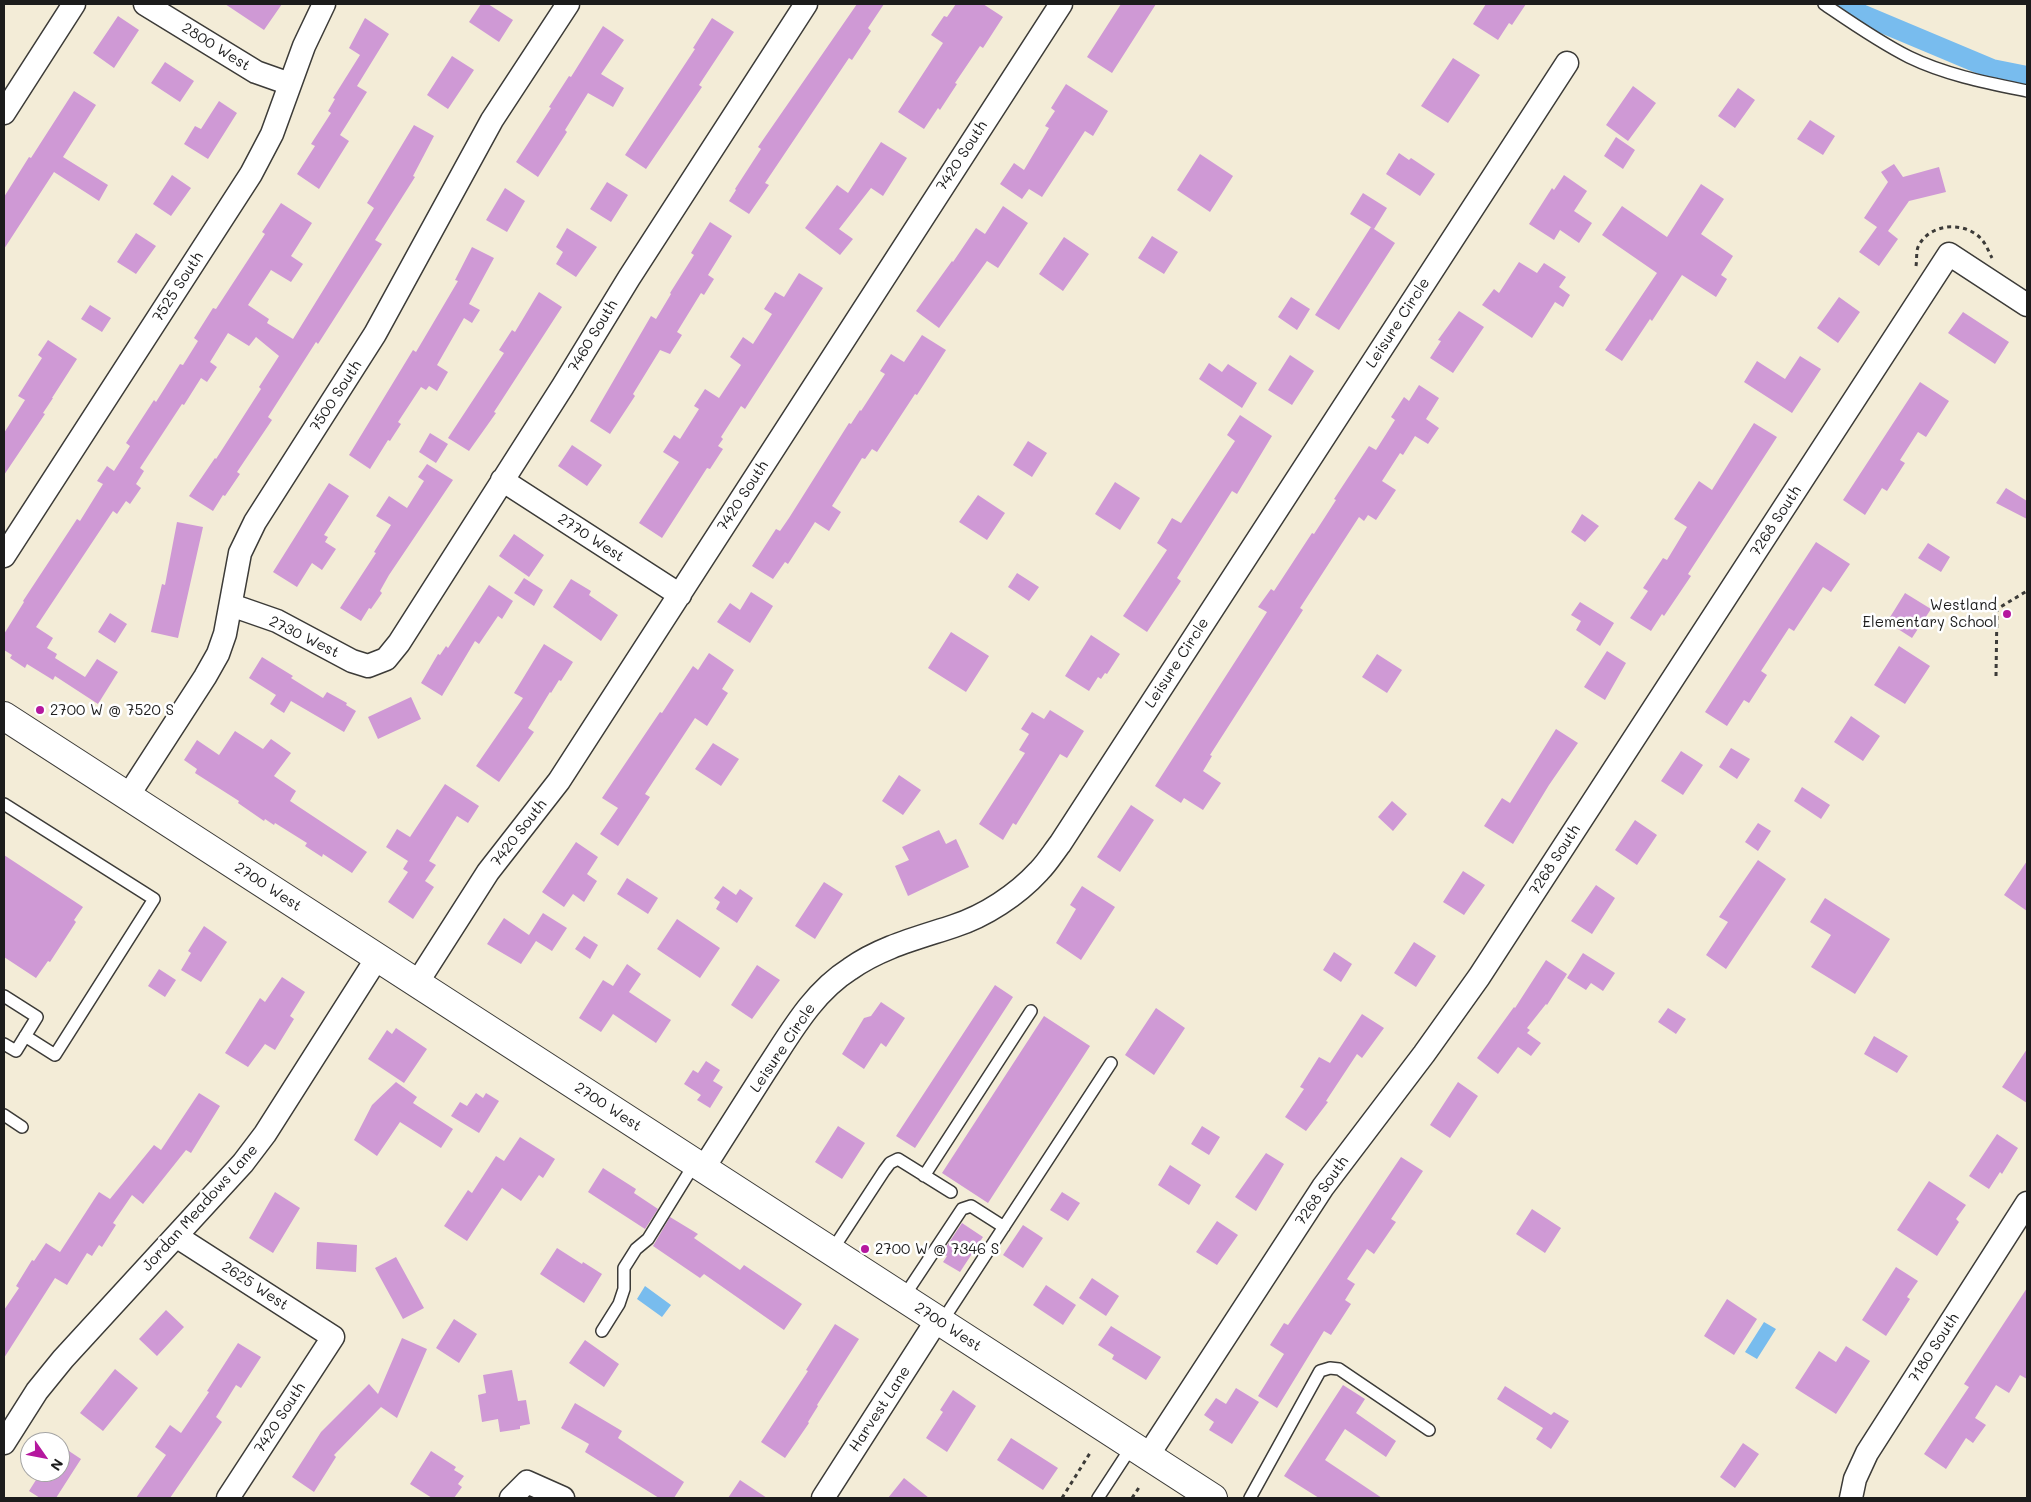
<!DOCTYPE html>
<style>
body{margin:0}
#map{position:relative;width:2031px;height:1502px;overflow:hidden;background:#f3ecd7;font-family:Mali,sans-serif}
canvas{display:block}
.frame{position:absolute;inset:0;border:5px solid #1c1c1c;pointer-events:none}
.north{position:absolute;left:20px;top:1432px;width:50px;height:50px;box-sizing:border-box;background:#fff;border:1px solid #a4a4a4;border-radius:50%;rotate:123deg;font-size:14px;font-weight:700;line-height:20px;text-align:center;color:#1c1c1c}
.north::after{content:'';display:block;margin:auto;width:18px;height:22px;background:#b5179e;clip-path:polygon(50% 0,100% 100%,50% 72%,0 100%)}
</style>
<div id="map">
<canvas width="2031" height="1502"></canvas>
<div class="frame"></div>
<div class="north">N</div>
</div>
<script>
const g = document.querySelector('canvas').getContext('2d');
g.lineJoin = 'round';
function paint(path, color) {
  g.fillStyle = color;
  g.fill(path, 'evenodd');
}
function trace(path, color, width, dash) {
  g.strokeStyle = color;
  g.lineWidth = width;
  g.lineCap = dash ? 'butt' : 'round';
  g.setLineDash(dash || []);
  g.stroke(path);
}
function write(font, color, halo, rows, align = 'center') {
  g.font = font + ' Mali,sans-serif';
  g.lineWidth = 5;
  g.setLineDash([]);
  g.textBaseline = 'middle';
  g.strokeStyle = halo;
  g.fillStyle = color;
  for (const [text, x, y, turn = 0] of rows) {
    g.save();
    g.translate(x, y);
    g.rotate((+turn || 0) * Math.PI / 180);
    g.textAlign = isNaN(turn) ? turn : align;
    if (halo) g.strokeText(text, 0, 0);
    g.fillText(text, 0, 0);
    g.restore();
  }
}
paint(new Path2D(`
 M645,1286L671,1305L662,1317L637,1299Z
 M1764,1322L1776,1329L1757,1359L1745,1352Z`), '#78bcee');
trace(new Path2D(`
 M1847,4L1861,14L1992,69L2027,76`), '#78bcee', 20);
paint(new Path2D(`
 M225,4H282L264,30Z
 M481,4H488L513,20L499,42L469,22Z
 M857,4H884L868,28L871,31L852,60L849,58L814,110L765,183L769,185L749,214L729,201L736,190L735,189L761,149L758,147Z
 M956,4H983L1003,17L983,48L980,46L955,83L957,84L940,110L938,108L924,129L898,112L943,43L931,35L944,16L947,17Z
 M1121,4H1156L1112,73L1087,57Z
 M1486,4H1526L1512,25L1509,23L1498,40L1473,24Z
 M118,16L139,30L114,68L93,53Z
 M365,18L389,34L357,86L367,92L340,135L349,141L319,189L297,174L315,146L311,144L331,113L328,111L335,99L333,98L360,55L349,48Z
 M712,18L734,32L699,85L702,87L646,169L625,155L695,49L693,48Z
 M603,26L624,40L601,74L624,88L613,107L588,93L565,130L567,132L538,177L516,162L551,108L549,107L569,76L571,77Z
 M452,56L474,70L448,109L427,95Z
 M1453,58L1480,75L1448,123L1421,106Z
 M165,62L194,81L180,102L151,83Z
 M1066,84L1108,111L1093,136L1085,131L1042,197L1029,189L1022,199L1000,184L1014,163L1024,170L1049,128L1045,126L1055,111L1051,108Z
 M1633,86L1656,103L1628,141L1606,125Z
 M1738,88L1755,100L1735,128L1718,116Z
 M74,91L96,105L63,157L108,185L99,201L54,172L4,249V197L29,157L31,158Z
 M219,101L237,113L208,159L184,144L195,126L201,129Z
 M1810,120L1835,136L1823,155L1797,139Z
 M414,125L434,136L413,176L415,177L375,240L382,244L318,344L316,342L268,417L272,420L237,472L240,474L225,496L223,495L213,511L189,496L215,458L216,459L261,389L259,387L279,356L256,337L249,346L228,333L210,362L217,367L207,382L201,378L184,405L182,404L140,468L144,471L136,484L141,488L130,504L126,501L117,514L113,511L36,627L53,638L47,648L57,654L55,658L85,677L97,659L118,672L98,704L55,676L53,680L27,664L25,668L10,658L12,655L4,650V634L24,602L23,601L77,519L80,521L103,484L97,481L107,466L114,471L130,446L126,443L154,400L156,402L180,364L183,365L198,341L194,338L213,308L216,309L265,234L262,232L281,203L312,223L291,256L303,264L291,282L271,270L248,305L269,319L267,323L293,339L374,208L367,203Z
 M1616,137L1635,150L1623,169L1604,156Z
 M881,142L907,158L883,196L871,188L839,229L853,239L840,255L805,228L837,185L848,193Z
 M1399,153L1409,160L1411,158L1435,174L1420,196L1386,174Z
 M1200,154L1233,176L1210,212L1177,190Z
 M1894,164L1903,177L1939,167L1946,192L1909,201L1888,231L1898,239L1879,266L1859,252L1877,227L1864,218L1888,182L1881,172Z
 M172,175L191,188L171,216L153,204Z
 M1564,175L1587,191L1574,211L1592,223L1579,243L1560,230L1554,240L1529,224L1552,188L1554,190Z
 M607,182L628,195L611,222L590,209Z
 M1701,184L1724,199L1701,234L1733,256L1721,275L1727,279L1716,297L1682,275L1652,321L1650,319L1622,361L1605,350L1657,273L1602,235L1622,206L1667,237Z
 M505,188L525,201L507,232L486,220Z
 M1363,193L1387,208L1374,229L1350,214Z
 M1003,206L1028,223L998,268L987,261L939,328L916,311L952,261L953,262L976,228L985,234Z
 M710,222L732,236L708,275L714,279L704,295L701,293L677,332L682,335L670,354L660,350L633,394L635,396L610,434L590,421L651,316L656,319L671,294L670,293L694,255L691,253Z
 M1371,227L1395,243L1339,330L1315,315Z
 M567,228L597,247L576,277L556,264L563,252L556,247Z
 M136,233L156,246L136,274L117,262Z
 M1152,236L1178,252L1164,274L1138,258Z
 M1064,237L1089,254L1063,291L1039,274Z
 M472,247L494,258L469,304L480,310L472,323L464,318L437,365L448,372L437,391L429,386L426,390L421,387L398,422L401,424L390,441L388,440L370,469L349,455L413,350L416,352L458,281L455,280Z
 M1519,262L1537,273L1544,263L1566,277L1559,287L1570,295L1563,307L1555,302L1532,338L1482,305L1494,289L1499,293Z
 M799,273L823,288L745,409L741,406L721,437L723,439L718,446L723,449L710,469L707,468L662,538L639,523L679,462L663,452L674,435L680,439L699,409L694,406L705,389L719,398L741,365L730,357L743,337L753,344L772,314L764,309L775,292L784,297Z
 M539,292L562,307L494,412L496,413L469,451L448,438L504,353L499,350L512,330L515,332Z
 M1291,297L1310,309L1297,330L1278,317Z
 M1839,297L1860,312L1838,343L1817,328Z
 M90,305L111,318L102,332L81,319Z
 M1459,311L1484,327L1453,373L1430,358L1441,341L1438,340Z
 M1963,312L2009,342L1995,364L1948,333Z
 M922,335L946,350L917,395L915,394L877,452L872,449L865,459L862,458L832,506L841,512L829,531L815,522L788,564L785,562L773,579L752,566L776,529L780,531L789,518L849,423L851,424L860,410L861,411L885,374L880,371L891,354L904,362Z
 M48,340L77,359L52,398H53L43,413L45,414L4,475V433L25,400L18,396L42,358L38,355Z
 M1290,355L1314,371L1292,405L1268,390Z
 M1800,356L1821,369L1792,413L1744,382L1757,361L1785,379Z
 M1209,363L1222,372L1228,364L1257,383L1242,408L1199,379Z
 M1920,382L1949,401L1926,437L1918,432L1900,460L1905,463L1887,491L1882,488L1865,515L1843,500Z
 M1419,385L1439,398L1426,419L1439,428L1428,444L1415,436L1403,455L1400,453L1382,481L1396,490L1376,520L1368,515L1364,521L1359,517L1300,608L1303,610L1210,755L1212,756L1203,771L1221,783L1203,810L1184,798L1181,803L1155,786L1267,612L1258,607L1271,589L1274,591L1312,533L1314,534L1336,500L1334,499L1369,446L1376,450L1395,420L1391,417L1404,397L1409,401Z
 M1240,415L1272,436L1237,494L1232,491L1177,578L1181,581L1147,632L1123,616L1167,550L1157,543L1172,518L1181,523L1235,441L1227,435Z
 M1754,423L1777,437L1688,574L1691,576L1664,616L1662,614L1651,631L1630,618L1648,591L1643,588L1663,558L1667,560L1687,527L1674,519L1699,481L1712,490Z
 M430,433L448,444L436,463L419,452Z
 M1028,441L1047,453L1032,477L1013,465Z
 M572,445L602,465L587,486L558,466Z
 M427,464L453,480L389,575L380,591L382,593L371,609L369,608L361,621L340,608L376,553L374,552L391,525L376,516L389,496L407,508L424,481L418,477Z
 M1115,482L1140,498L1120,530L1095,514Z
 M329,483L349,496L324,535L328,537L325,542L336,549L322,570L312,563L297,587L273,572Z
 M2006,488L2027,501V519L1996,503Z
 M978,495L1005,513L987,540L959,522Z
 M1582,514L1599,526L1585,542L1571,532Z
 M177,522L203,527L178,638L151,632L162,584L165,585Z
 M514,534L544,555L529,577L499,556Z
 M1816,542L1850,564L1831,592L1823,587L1794,631L1789,628L1761,671L1767,675L1749,703L1744,700L1727,726L1705,712Z
 M1928,543L1950,557L1941,572L1918,558Z
 M1017,573L1039,587L1029,601L1008,587Z
 M524,578L543,590L534,606L514,593Z
 M571,579L591,591L589,595L618,615L601,641L553,607Z
 M489,585L513,601L502,619L498,616L479,644L475,641L442,696L421,683L438,654L440,655L446,646L448,648Z
 M751,592L773,606L750,643L717,622L730,603L740,610Z
 M1905,593L1931,609L1912,638L1887,622Z
 M1580,602L1614,623L1600,646L1576,630L1581,621L1571,615Z
 M110,613L127,624L115,643L98,632Z
 M951,632L989,656L966,692L928,668Z
 M1091,635L1120,654L1107,674L1105,673L1101,679L1098,677L1089,691L1065,676Z
 M544,644L573,662L561,681L559,680L551,693L550,692L528,728L534,732L499,782L476,766L523,698L514,693Z
 M1899,646L1930,666L1905,704L1874,685Z
 M1607,651L1626,663L1605,700L1584,687Z
 M709,653L734,670L722,689L728,693L707,726L695,718L645,794L650,797L618,846L600,834L618,808L602,798L660,712L662,713L693,666L698,670Z
 M1377,654L1402,670L1387,693L1362,677Z
 M262,657L293,676L291,678L323,698L327,692L347,703L346,705L356,711L344,732L291,701L284,713L270,704L276,695L249,678Z
 M411,697L421,719L378,739L368,717Z
 M1050,710L1084,731L1067,758L1060,754L1016,825L1013,823L1003,840L979,824L1025,753L1019,750L1029,734L1021,729L1032,712L1044,719Z
 M1851,716L1880,736L1863,761L1834,742Z
 M1556,729L1578,743L1549,785L1513,844L1484,826L1502,798L1510,803Z
 M235,731L263,749L271,739L291,753L274,776L296,791L290,801L367,852L352,873L323,854L322,857L305,846L307,843L275,823L274,825L265,819L264,821L238,803L239,801L195,773L197,769L184,760L197,740L219,755Z
 M713,743L739,759L721,786L695,769Z
 M1731,748L1750,759L1737,779L1719,767Z
 M1681,751L1703,765L1683,795L1661,781Z
 M899,775L921,790L903,815L882,801Z
 M445,784L479,806L468,823L457,816L429,861L436,865L425,881L434,887L413,919L388,902L408,872L403,869L408,861L386,847L397,829L410,837Z
 M1802,787L1830,805L1821,819L1794,801Z
 M1392,801L1407,814L1393,831L1378,817Z
 M1131,805L1154,820L1120,872L1097,857Z
 M1635,820L1657,835L1637,865L1615,850Z
 M1758,823L1771,831L1758,851L1745,842Z
 M939,830L946,844L956,839L969,867L908,896L895,866L909,860L902,847Z
 M576,842L598,857L587,874L597,881L584,902L573,894L564,907L542,892Z
 M4,855L83,907L74,920L76,922L50,962L48,961L36,978L4,957Z
 M1758,860L1786,879L1726,969L1706,955L1728,922L1719,917Z
 M2027,861V911L2004,895Z
 M1463,871L1485,885L1464,915L1443,902Z
 M627,878L658,898L648,914L617,894Z
 M824,882L843,894L815,939L795,926Z
 M1596,885L1615,898L1592,934L1571,921Z
 M723,886L736,895L740,889L753,898L737,923L716,909L720,902L714,898Z
 M1082,886L1115,907L1081,960L1056,943L1076,909L1070,905Z
 M1825,898L1890,939L1855,994L1811,967L1831,935L1810,922Z
 M543,913L567,928L552,951L536,941L521,964L487,944L504,918L529,935Z
 M677,919L720,948L700,978L657,949Z
 M204,926L227,942L201,982L181,970L191,953L188,951Z
 M584,936L598,945L590,959L575,949Z
 M1414,942L1436,956L1416,987L1394,973Z
 M1334,952L1352,964L1341,982L1323,970Z
 M1583,953L1615,973L1603,991L1591,983L1586,990L1567,978Z
 M1546,960L1567,974L1547,1005L1546,1004L1527,1028L1530,1030L1527,1033L1541,1043L1531,1056L1518,1047L1498,1074L1477,1058L1514,1007L1515,1008Z
 M627,964L641,974L629,992L671,1020L656,1043L613,1014L601,1032L579,1018L603,980L613,986Z
 M757,965L780,980L752,1019L731,1005Z
 M159,969L176,980L165,997L148,986Z
 M282,977L305,992L290,1016L294,1019L275,1050L265,1044L248,1067L225,1053L260,998L265,1002Z
 M995,985L1013,997L915,1148L896,1136Z
 M881,1002L905,1018L886,1047L881,1043L864,1069L842,1054L864,1018L871,1016Z
 M1156,1008L1185,1028L1154,1075L1125,1055Z
 M1668,1008L1686,1019L1676,1034L1658,1022Z
 M1362,1014L1384,1028L1362,1058L1357,1054L1326,1101L1328,1102L1306,1131L1285,1117L1304,1089L1300,1087L1319,1057L1330,1063Z
 M1044,1016L1090,1046L988,1203L942,1173Z
 M396,1028L427,1049L404,1083L368,1059L387,1030L392,1034Z
 M1874,1036L1908,1056L1897,1073L1864,1054Z
 M2027,1049V1103L2002,1087Z
 M706,1061L720,1070L713,1081L723,1087L710,1108L697,1100L701,1095L684,1084L693,1070L698,1073Z
 M396,1082L417,1097L413,1103L453,1129L441,1148L400,1122L377,1156L354,1140L372,1105Z
 M1458,1082L1478,1096L1450,1138L1430,1125Z
 M199,1093L220,1106L191,1153L186,1150L143,1204L132,1195L113,1223L116,1225L102,1247L99,1245L92,1256L87,1253L67,1285L55,1278L4,1358V1310L19,1288L16,1286L32,1260L34,1261L46,1243L60,1252L99,1192L110,1199L154,1145L161,1150Z
 M476,1093L483,1098L486,1093L499,1101L479,1133L451,1116L460,1102L467,1106Z
 M838,1126L865,1143L842,1179L815,1162Z
 M1202,1126L1220,1137L1209,1155L1191,1144Z
 M1997,1134L2018,1148L2002,1174L2000,1172L1989,1189L1969,1176Z
 M520,1137L555,1159L543,1178L539,1175L521,1201L502,1188L467,1241L444,1226L468,1190L472,1193L496,1156L504,1161Z
 M1266,1153L1284,1164L1256,1211L1235,1197Z
 M1401,1157L1423,1171L1391,1219L1396,1222L1374,1254L1367,1249L1347,1279L1355,1284L1345,1300L1351,1304L1331,1335L1324,1331L1277,1408L1258,1396L1284,1354L1270,1345L1284,1323L1288,1325Z
 M1170,1165L1201,1185L1189,1205L1158,1185Z
 M603,1168L636,1189L634,1193L658,1209L645,1229L588,1192Z
 M1929,1181L1966,1205L1956,1219L1959,1222L1937,1256L1897,1230Z
 M275,1192L300,1208L273,1253L249,1238Z
 M1062,1192L1080,1203L1068,1221L1050,1210Z
 M1532,1209L1561,1228L1545,1253L1516,1234Z
 M670,1217L698,1234L694,1238L740,1270L744,1265L802,1304L784,1330L704,1274L700,1278L653,1246Z
 M1217,1221L1238,1235L1217,1265L1196,1252Z
 M962,1223L983,1237L960,1272L943,1262L947,1256L942,1253Z
 M1023,1225L1043,1238L1023,1268L1003,1255Z
 M317,1242L357,1245L356,1272L316,1269Z
 M557,1248L582,1264L583,1262L602,1274L584,1303L540,1274Z
 M396,1257L424,1308L403,1319L375,1268Z
 M1896,1267L1918,1281L1907,1297L1910,1299L1886,1336L1862,1320Z
 M1092,1278L1119,1296L1106,1316L1079,1298Z
 M1046,1285L1076,1305L1063,1325L1033,1305Z
 M2027,1288V1379L2020,1375L2009,1393L1996,1385L1975,1418L1986,1425L1973,1443L1966,1438L1946,1469L1924,1454L1969,1387L1964,1384Z
 M1727,1299L1757,1319L1734,1355L1704,1336Z
 M166,1310L184,1327L157,1356L139,1339Z
 M454,1319L477,1334L459,1363L436,1348Z
 M835,1324L859,1339L817,1405L818,1406L808,1422L809,1423L785,1458L761,1442L808,1371L806,1370Z
 M1111,1326L1161,1357L1146,1380L1112,1359L1114,1355L1098,1345Z
 M402,1338L427,1349L397,1418L381,1407L334,1455L336,1457L314,1492L292,1477L321,1432L369,1384L378,1394Z
 M585,1340L619,1364L604,1387L569,1363Z
 M238,1343L261,1357L241,1388L236,1385L216,1417L222,1422L170,1498H136L166,1455L155,1447L170,1425L181,1433L209,1392L207,1391Z
 M1846,1346L1870,1361L1836,1414L1795,1388L1819,1351L1836,1362Z
 M115,1369L138,1388L103,1431L80,1413Z
 M512,1370L518,1401L526,1400L530,1424L520,1426V1429L500,1432L498,1419L482,1422L478,1395L486,1393L483,1375Z
 M1343,1385L1365,1399L1356,1413L1396,1441L1386,1457L1345,1429L1325,1460L1382,1498H1319L1284,1476Z
 M1505,1386L1551,1415L1554,1412L1569,1421L1551,1449L1536,1439L1543,1428L1497,1399Z
 M1236,1388L1259,1402L1232,1444L1209,1430L1214,1422L1204,1415L1216,1398L1226,1404Z
 M953,1390L976,1406L947,1452L926,1438L943,1412L940,1410Z
 M575,1403L622,1431L618,1438L684,1482L674,1498H659L585,1452L589,1444L561,1428Z
 M1011,1438L1058,1468L1043,1490L997,1460Z
 M1743,1443L1759,1454L1735,1488L1720,1477Z
 M60,1445L81,1459L56,1498H40L29,1491L41,1472H60Z
 M431,1451L456,1467L454,1470L464,1476L458,1484L462,1487L454,1498H432L410,1484Z
 M904,1478L929,1498H888Z
 M740,1480L767,1498H728Z`), '#cf99d5');
const lane = new Path2D(`
 M1824,4C1852,23 1879,42 1909,57C1946,75 1988,83 2027,91
 M4,804L154,899L55,1055L25,1036
 M4,996L37,1017L16,1051L4,1044
 M4,1115L22,1127
 M924,1176L1031,1011
 M831,1252L884,1171L890,1163L898,1159L951,1192
 M903,1298L962,1209L971,1206L1004,1227
 M941,1323L1111,1063
 M602,1331L619,1304L624,1289V1268L636,1249L648,1239L695,1163
 M1098,1498L1132,1446
 M1250,1498L1320,1371L1330,1368L1339,1369L1429,1430`);
const street = new Path2D(`
 M145,4L256,72L290,84
 M4,113L74,4
 M502,480L680,595
 M4,556L251,174L272,134L304,46L324,4
 M231,605L277,621L352,661L368,666L386,659L399,643L563,386L629,278L806,4
 M128,796L205,677L218,654L225,634L240,553L255,522L375,334L492,120L568,4
 M417,983L488,872L559,781L1061,4
 M703,1169C724,1136 745,1103 766,1070C790,1034 812,993 850,969C881,947 918,938 954,926C985,916 1017,895 1039,871C1047,863 1053,853 1060,844L1567,63
 M176,1236L333,1337L228,1498
 M4,1443L37,1391L63,1359L243,1163L265,1134L377,958
 M1147,1457L1323,1187L1424,1054L1479,977L1949,254L2027,305
 M511,1498L527,1482L563,1498
 M823,1498L937,1320
 M1851,1498L1855,1479L1867,1453L2027,1203`);
const secondary = new Path2D(`
 M4,716L1213,1498`);
trace(lane, '#3c3b38', 14);
trace(street, '#3c3b38', 25);
trace(secondary, '#3c3b38', 30);
trace(new Path2D(`
 M1916,266C1917,260 1916,253 1918,247C1928,225 1959,221 1977,235C1985,241 1988,250 1992,258
 M1996,676L1997,609L2027,591
 M1062,1498L1090,1453
 M1132,1498L1140,1486`), '#3c3b38', 3, [4, 4]);
trace(lane, '#fff', 11);
trace(street, '#fff', 22);
trace(secondary, '#fff', 28);
for (const [x, y, r, color] of [
 [2007,614,5,"#b5179e"],
 [40,710,5,"#b5179e"],
 [865,1249,5,"#b5179e"]
]) {
  const dot = new Path2D();
  dot.arc(x, y, r, 0, 2 * Math.PI);
  g.fillStyle = color;
  g.fill(dot);
  trace(dot, '#fff', 2);
}
write('15px', '#1c1c1c', '#fff', [
 ["2800 West",216,47,32],
 ["7420 South",962,156,-57],
 ["7525 South",178,287,-57],
 ["Leisure Circle",1398,323,-57],
 ["7460 South",593,336,-59],
 ["7500 South",336,396,-57],
 ["7420 South",743,496,-57],
 ["7268 South",1776,521,-57],
 ["2770 West",591,538,33],
 ["2730 West",304,637,26],
 ["Leisure Circle",1177,663,-57],
 ["7420 South",519,833,-52],
 ["7268 South",1555,860,-57],
 ["2700 West",268,887,33],
 ["Leisure Circle",783,1048,-56],
 ["2700 West",608,1107,33],
 ["7268 South",1322,1191,-55],
 ["Jordan Meadows Lane",200,1208,-48],
 ["2625 West",255,1286,33],
 ["2700 West",948,1327,33],
 ["7180 South",1934,1348,-57],
 ["Harvest Lane",880,1409,-57],
 ["7420 South",280,1418,-57]
]);
write('15px', '#1c1c1c', '#fff', [
 ["Westland",1997,605,"right"],
 ["Elementary School",1997,622,"right"],
 ["2700 W @ 7520 S",50,710],
 ["2700 W @ 7346 S",875,1249]
], 'left');
</script>
